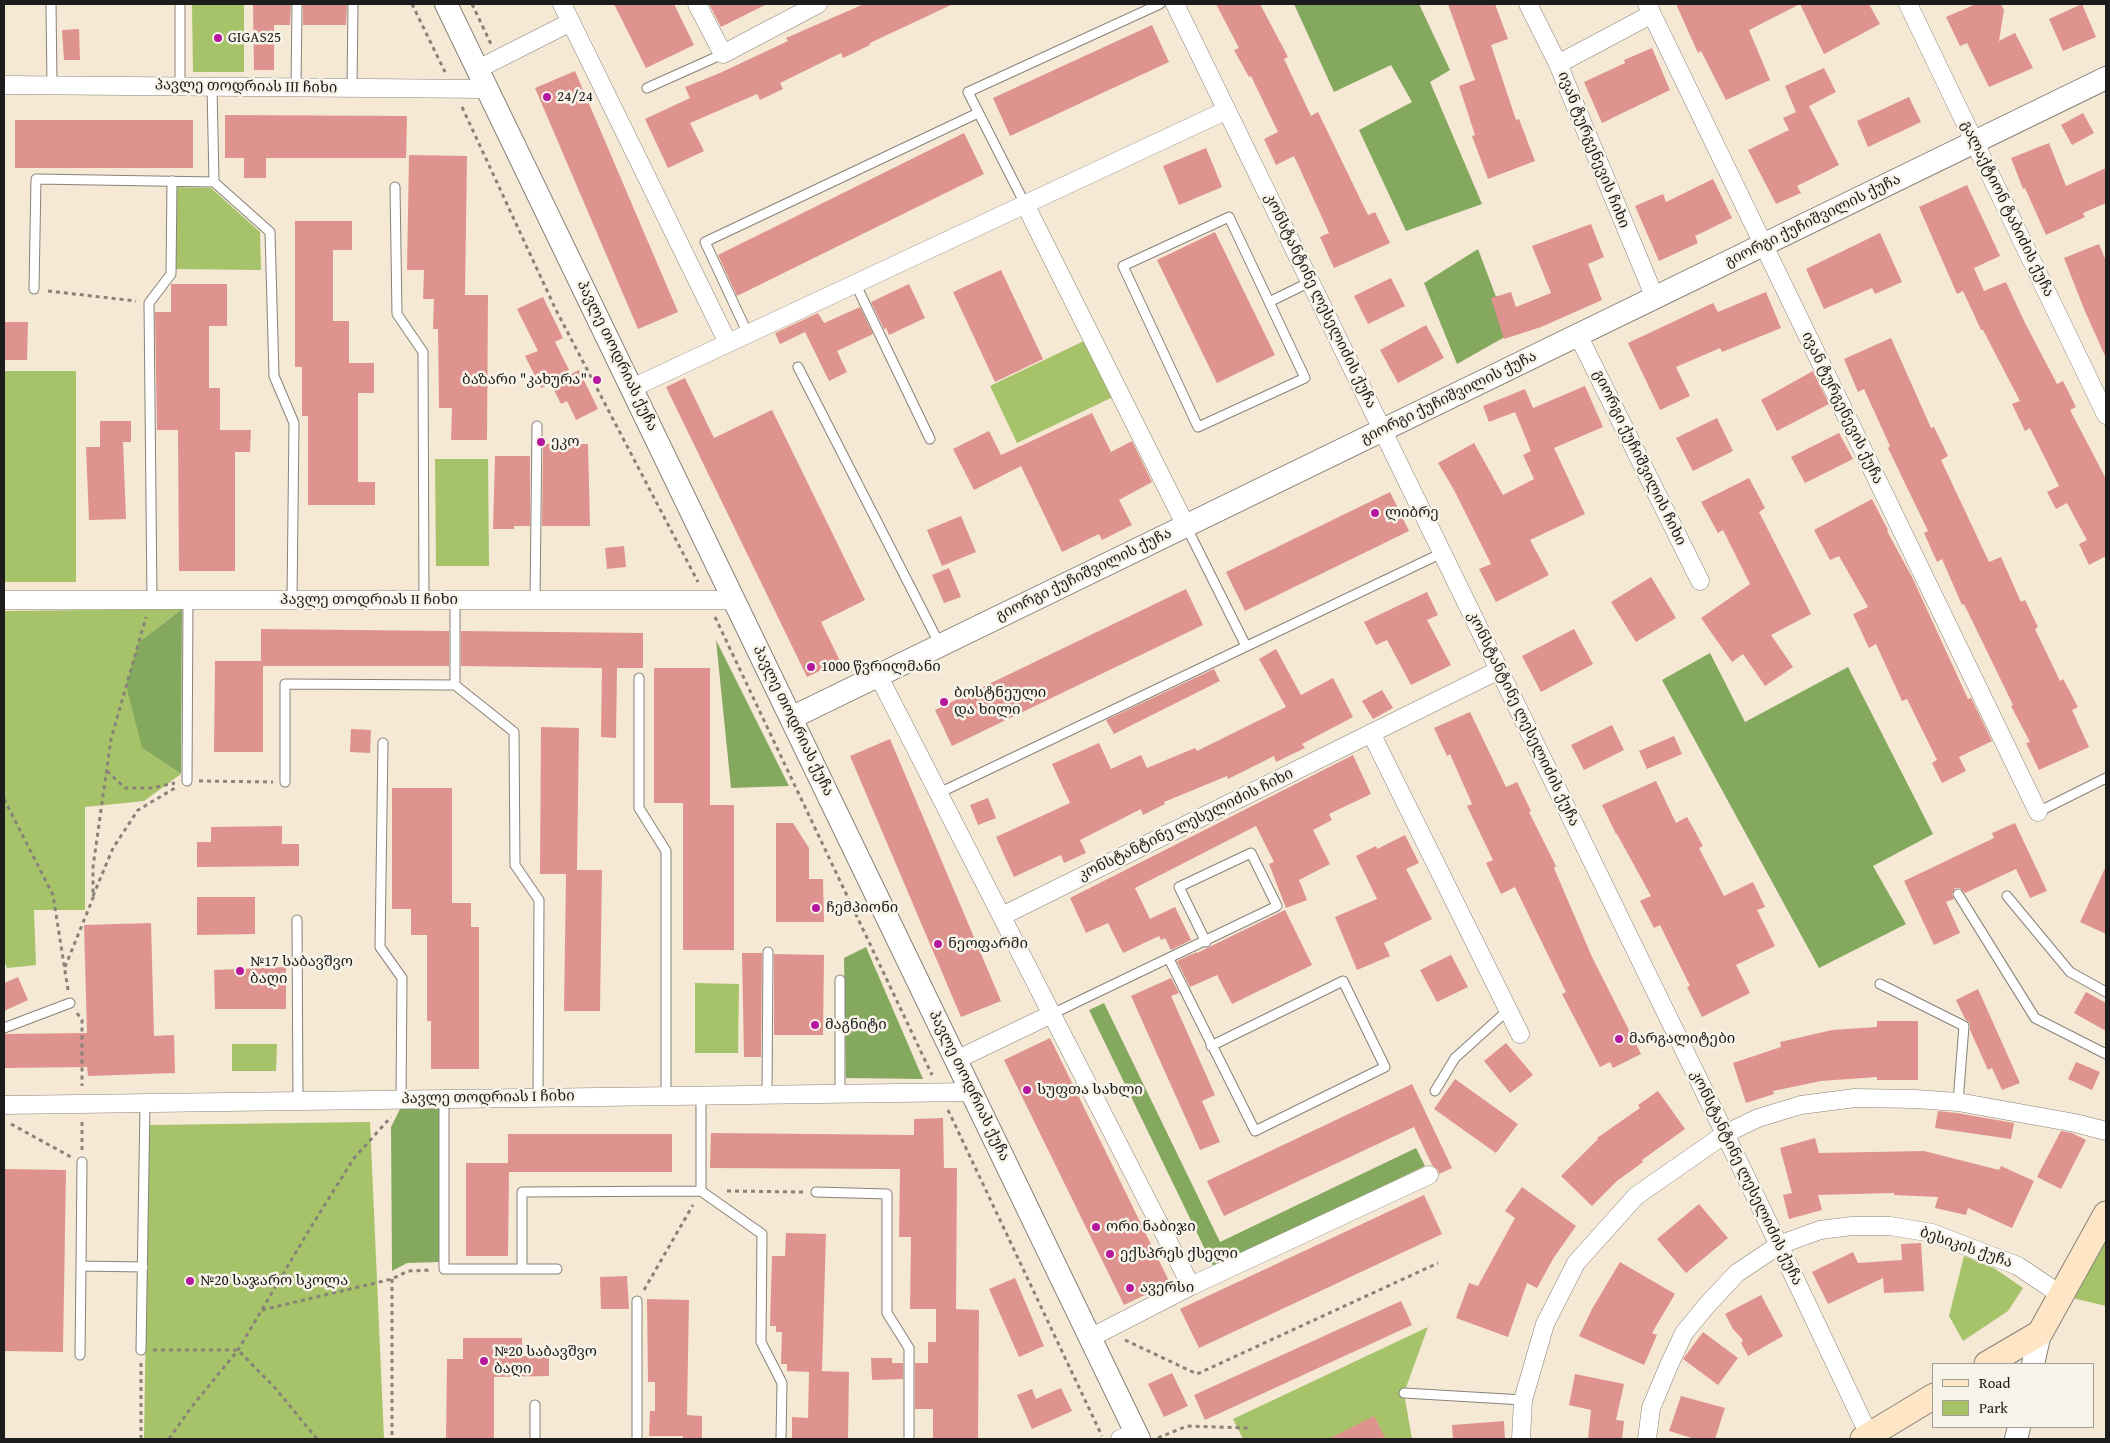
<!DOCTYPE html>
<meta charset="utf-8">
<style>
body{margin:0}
#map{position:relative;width:2110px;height:1443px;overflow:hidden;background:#f5e8d5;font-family:"Gentium Book Plus",serif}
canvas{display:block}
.frame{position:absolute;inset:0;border:5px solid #1c1c1c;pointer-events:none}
.legend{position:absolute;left:1932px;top:1363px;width:162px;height:65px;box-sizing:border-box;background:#f7f3e8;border:1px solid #9f9d96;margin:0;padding:6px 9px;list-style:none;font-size:15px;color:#1c1c1c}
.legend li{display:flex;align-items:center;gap:10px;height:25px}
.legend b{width:25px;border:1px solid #9f9d96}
</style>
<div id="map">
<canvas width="2110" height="1443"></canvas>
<div class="frame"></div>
<ul class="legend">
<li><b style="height:6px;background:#fee5c5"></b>Road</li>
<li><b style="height:14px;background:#a6c36a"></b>Park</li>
</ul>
</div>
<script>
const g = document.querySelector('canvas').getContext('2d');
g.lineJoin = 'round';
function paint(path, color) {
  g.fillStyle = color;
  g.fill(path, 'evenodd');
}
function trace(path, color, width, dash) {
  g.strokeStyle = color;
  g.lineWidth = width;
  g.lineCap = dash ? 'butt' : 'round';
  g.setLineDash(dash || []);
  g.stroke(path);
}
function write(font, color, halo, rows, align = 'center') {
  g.font = font + ' "Gentium Book Plus","Noto Serif Georgian",serif';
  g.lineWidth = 5;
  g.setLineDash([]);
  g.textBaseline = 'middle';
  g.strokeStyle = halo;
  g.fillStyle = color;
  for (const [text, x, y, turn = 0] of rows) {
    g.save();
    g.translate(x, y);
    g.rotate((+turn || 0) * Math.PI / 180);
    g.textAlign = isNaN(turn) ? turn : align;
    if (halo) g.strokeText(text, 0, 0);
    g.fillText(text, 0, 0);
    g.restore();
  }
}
paint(new Path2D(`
 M192,4H244V72H193Z
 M174,187L211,188L260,232L261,270L173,269Z
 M1088,339L1115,396L1017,443L990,386Z
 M4,371H76V582H4Z
 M435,459H488L489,566H436Z
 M182,609L139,642L142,748L181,774L144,801L85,807V910H34L36,965L7,968L4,960V611Z
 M695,983L739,984L738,1053H695Z
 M232,1044H277L276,1071H232Z
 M370,1122L384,1439H144L149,1125Z
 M2106,1235V1306L2072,1298Z
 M1964,1256L1994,1268L2023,1288L2008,1311L1963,1341L1949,1316Z
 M1428,1327L1404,1393L1412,1439H1243L1233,1419Z`), '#a6c36a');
paint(new Path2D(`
 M1294,4H1419L1450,70L1430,82L1482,204L1406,231L1359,130L1412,102L1391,65L1334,92Z
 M1478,249L1510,334L1457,364L1424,283Z
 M182,609L181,774L142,748L126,685L139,642Z
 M716,640L789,786L731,788Z
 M1710,653L1745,722L1848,667L1933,834L1873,866L1906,924L1819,968L1662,680Z
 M866,947L923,1079L846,1078L844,958Z
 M1104,1003L1220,1242L1416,1148L1425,1166L1214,1268L1089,1010Z
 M400,1109H439V1262L407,1263L392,1271L391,1127Z`), '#84a95e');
paint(new Path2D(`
 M253,4H291L290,25H274V70H254Z
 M303,4H347L346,25H303Z
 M614,4H674L694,45L646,68Z
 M709,4H767L721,27Z
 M864,4H953L870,43V45L843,58L841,53L780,83L783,89L760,100L757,94L690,123L704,151L668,168L645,119L690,98L685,87L720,73L788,41L786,38Z
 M1216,4H1260L1288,57L1284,59L1311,116L1318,112L1368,215L1375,212L1390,243L1334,268L1320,237L1329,233L1294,156L1276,165L1264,139L1278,132L1251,76L1249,77L1234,50L1239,48Z
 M1448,4H1495L1508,39L1491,45L1516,120L1519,119L1535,161L1488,179L1472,136L1475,135L1459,86L1475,80Z
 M1676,4H1869L1880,24L1824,54L1800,4L1749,30L1770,80L1726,100L1701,51L1698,53Z
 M1976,4H2001L2004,10L1999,41L2015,33L2033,68L1989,87L1967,43L1960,46L1946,17Z
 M2082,4L2096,37L2063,51L2049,19Z
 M1152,25L1169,62L1010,136L993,98Z
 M79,29L80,60H64L62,30Z
 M1652,48L1670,90L1602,123L1584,82L1625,63L1624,60Z
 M1824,68L1836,92L1809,106L1839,165L1797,186L1801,193L1776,204L1748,150L1789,130L1783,118L1796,112L1785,86Z
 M575,71L678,312L638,329L535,88Z
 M1909,97L1921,122L1868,147L1857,121Z
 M2083,113L2094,133L2072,145L2061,125Z
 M225,115L407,116L406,158H266V178H244V158H225Z
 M15,120H193V168H15Z
 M964,133L984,174L737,296L718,255Z
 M2049,143L2066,186L2106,168V203L2083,213L2085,217L2046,235L2025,188L2023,189L2011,158Z
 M1206,148L1222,187L1179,205L1163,166Z
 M409,155L467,156L465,295H488L487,440H451L452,408H439L438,329H433L434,299H423L424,270H407Z
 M1713,179L1732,218L1695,236L1698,243L1659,261L1635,206L1663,194L1666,202Z
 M1967,185L2000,256L1974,268L1984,291L2006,282L2025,323L2057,384L2063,381L2076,407L2070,410L2106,479V556L2089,565L2079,544L2087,540L2067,503L2056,509L2047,492L2059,486L2030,428L2025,431L2012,404L2020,401L1983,330H1981L1963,291L1957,294L1919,207Z
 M295,221H352V250H333V321H349V363H374V393H358V482H375V505H308V416H302V367H295Z
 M1591,224L1604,257L1588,264L1602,300L1541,327L1504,339L1491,298L1511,292L1516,307L1551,293L1532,246Z
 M1215,232L1275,355L1217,383L1157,260Z
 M1880,233L1902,282L1875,294L1872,288L1824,309L1806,269Z
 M2099,244L2106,261V358L2084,309L2064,258Z
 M1001,270L1043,359L995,382L953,292Z
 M1391,278L1405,306L1368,324L1354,296Z
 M171,284H227V326H209V388H220V430H251L250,452H235V571H179L178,430H157L155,312H171Z
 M909,284L925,318L889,335L886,328L884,329L871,302Z
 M1766,292L1781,328L1722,352L1720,348L1676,367L1690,396L1660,410L1628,343L1713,303L1718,312Z
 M543,297L563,338L555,342L571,374L579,370L598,409L576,420L567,401L561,404L551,384L541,388L525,356L538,351L517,309Z
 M860,307L873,334L837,351L847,372L829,381L805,332L780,344L775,333L818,313L824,323Z
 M4,322H28L27,360H4Z
 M1426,325L1444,358L1398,383L1380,350Z
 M1891,338L1931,428L1934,427L1948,456L1941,460L1989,562L2001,557L2021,602L2025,600L2038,627L2035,629L2060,681L2063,679L2078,707L2072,710L2089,747L2039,770L2026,743L2030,742L2011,706L2013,705L1964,604L1962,605L1942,559L1937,562L1924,533L1928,531L1888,448L1890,446L1864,389L1858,392L1844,359Z
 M1813,371L1829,404L1777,431L1761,400Z
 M685,378L714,438L772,410L865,600L821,622L840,661L807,677L666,387Z
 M1585,386L1603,427L1554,448L1585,514L1530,540L1549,575L1496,602L1479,569L1491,564L1454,490L1438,463L1474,443L1503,495L1534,479L1523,455L1531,451L1515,412L1489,422L1483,406L1525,389L1533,408Z
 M1092,413L1111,452L1132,441L1152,482L1119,500L1132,525L1102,540L1099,534L1062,552L1021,466L974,490L953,449L989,431L1001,455Z
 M1717,418L1733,451L1693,471L1676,438Z
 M100,421H131V442H123L126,519L89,520L86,447H100Z
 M1839,433L1853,459L1805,483L1791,457Z
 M543,444H588L590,526H542Z
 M495,456H530V526H514V529H493Z
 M1749,478L1765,508L1759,512L1811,614L1771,635L1793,667L1765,686L1743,654L1732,662L1701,618L1750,584L1723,530L1718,533L1701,502Z
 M1390,492L1409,531L1245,611L1226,572Z
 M1872,499L1888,530L1887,531L1913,579L1968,699L1971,698L1992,741L1959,757L1966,771L1942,783L1932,763L1937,760L1907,699L1902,701L1876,644L1869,648L1853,614L1868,607L1839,556L1830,560L1814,530Z
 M961,516L976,552L942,566L927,530Z
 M624,546L626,567L607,569L605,548Z
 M949,568L961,597L944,603L932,575Z
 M1651,577L1676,618L1636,642L1611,602Z
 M1186,589L1203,625L952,746L935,710Z
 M1427,592L1438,615L1427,620L1451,665L1411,685L1387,640L1376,645L1364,622Z
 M261,629L449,631V666H263V752H214L215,661H261Z
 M1574,629L1593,664L1541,692L1522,656Z
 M461,631L643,633V668H617L616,738L601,737L602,668L461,666Z
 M1276,649L1301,695L1333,678L1353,717L1302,744L1305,748L1276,762L1274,756L1228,779L1227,776L1164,802L1165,804L1143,815L1141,809L1080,840L1086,853L1064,863L1061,855L1014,877L996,837L1070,803L1052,764L1099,743L1111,769L1141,755L1147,768L1195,748L1197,751L1286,707L1259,659Z
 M654,668H710V805H734V950H683V803H654Z
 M1214,669L1220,681L1114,734L1106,720Z
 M1382,690L1393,708L1373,719L1362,701Z
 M1470,712L1506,787L1517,782L1531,811L1529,812L1556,866L1554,868L1592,957L1641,1054L1613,1068L1610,1062L1600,1067L1562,994L1566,992L1515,887L1501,894L1486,863L1493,860L1467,806L1472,804L1450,754L1447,756L1434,728Z
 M1612,725L1624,750L1584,770L1571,745Z
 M541,727L579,728L577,870H602L600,1011H564L566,874H540Z
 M351,729L371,730L370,753L350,752Z
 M1674,736L1682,754L1647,769L1639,751Z
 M890,739L1001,1001L961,1017L850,756Z
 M1353,755L1371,794L1329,814L1332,820L1313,830L1330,864L1299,880L1307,900L1286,908L1269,864L1274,862L1256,826L1135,888L1150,919L1175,907L1191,940L1171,950L1165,938L1161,940L1159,936L1123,953L1108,923L1086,933L1070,898Z
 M1656,781L1676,823L1687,817L1703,846L1699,848L1724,896L1753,882L1765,907L1757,910L1775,946L1736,965L1750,993L1702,1017L1687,987L1690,986L1660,925L1654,928L1640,901L1651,896L1617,834H1616L1602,805Z
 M392,788H452V903H471V927H479V1069H431V1021H427V935H411V909H392Z
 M988,798L996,818L978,825L970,805Z
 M776,823H793L809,848V879H823L824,922H776Z
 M2015,823L2047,891L2030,898L2016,869L1965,893L1960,888H1955L1952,894L1954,899L1946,902L1960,933L1934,945L1904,881L1994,838L1992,833Z
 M282,826V844H299V866L197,867V842H211V827Z
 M1405,835L1419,863L1406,869L1432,919L1384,943L1390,956L1357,970L1335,917L1377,899L1356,856L1376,846L1377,849Z
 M2106,866V934L2080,922Z
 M197,897H255V934L197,935Z
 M1285,910L1312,965L1232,1004L1217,975L1190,987L1177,961L1197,952V953Z
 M151,923L154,1036L174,1035L175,1073L88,1076L87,1067L4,1068V1034L87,1033L84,925Z
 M742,953H762L761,1057H744Z
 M774,954L824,955L823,1035H774Z
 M1451,955L1468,987L1437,1002L1420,970Z
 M286,967V1009H215L214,970Z
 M18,977L28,1000L4,1011V983Z
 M1171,978L1179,993L1171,996L1215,1095L1202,1101L1220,1142L1200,1150L1131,996Z
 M1978,989L2020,1083L2002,1090L1992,1068L1988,1070L1970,1030V1023L1965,1019L1956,1000Z
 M2086,992L2106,1003V1031L2074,1013Z
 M1877,1021H1918V1080H1877V1077L1821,1081L1773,1091L1774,1094L1746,1103L1733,1063L1781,1047L1780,1042L1832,1030L1877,1027Z
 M1050,1038L1170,1283L1124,1305L1004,1060Z
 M1506,1043L1533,1075L1510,1093L1484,1061Z
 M2076,1062L2100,1072L2092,1090L2068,1079Z
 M1455,1079L1518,1124L1496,1153L1434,1109Z
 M1412,1084L1452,1168L1439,1174L1438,1170L1432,1165L1414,1127L1224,1216L1207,1181Z
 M1658,1091L1685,1129L1642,1160L1643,1162L1617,1181L1592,1206L1561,1176L1598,1139L1597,1138L1640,1108L1638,1105Z
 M1938,1111L1957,1113L2014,1123L2011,1139L1935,1128Z
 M943,1118L944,1168H957L956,1309L979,1310L978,1439H933V1409H915V1363H928V1342H936V1309H910L911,1237H899L900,1169L710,1168L711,1133L914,1135V1119Z
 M2061,1131L2072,1133L2086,1140L2061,1189L2037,1177Z
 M508,1134H672V1172H509L508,1256H466V1163H508Z
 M1815,1138L1819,1153L1924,1151L1999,1170L2001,1166L2034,1181L2012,1228L1968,1208L1966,1215L1935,1208L1938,1197L1894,1195V1193L1818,1195L1822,1210L1789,1219L1783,1195L1792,1193L1780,1148Z
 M4,1169L66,1170L63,1352L4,1351Z
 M1522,1187L1576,1226L1553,1259L1537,1288L1527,1283L1508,1337L1456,1318L1469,1283L1478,1286L1515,1218L1505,1211Z
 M1424,1195L1442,1234L1199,1348L1180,1309Z
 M1699,1204L1728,1238L1686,1273L1657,1239Z
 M786,1233L826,1234L822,1371L849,1372L848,1439H792V1417L808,1418L809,1372L787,1371V1364H781L782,1332H776V1326H770L772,1256H785Z
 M1921,1243L1924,1291L1884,1293L1883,1278L1828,1304L1812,1272L1853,1252L1858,1263L1902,1260L1901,1244Z
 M1620,1262L1675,1294L1652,1333L1657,1335L1644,1365L1579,1336L1592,1309Z
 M627,1276L629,1309H601L600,1277Z
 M1015,1278L1044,1346L1019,1357L989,1289Z
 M1761,1295L1783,1336L1748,1356L1741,1343L1743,1340L1733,1329L1725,1314Z
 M647,1299L689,1300L687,1415L702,1416V1439H683V1436H649L650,1411H655V1382H648Z
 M1401,1301L1412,1325L1205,1420L1194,1395Z
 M1703,1332L1738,1358L1718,1385L1683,1359Z
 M463,1338H522V1356H549V1376L494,1377V1439H446L447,1359H463Z
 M871,1358H892V1363H903V1379L872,1380Z
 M1172,1373L1188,1406L1164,1417L1148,1384Z
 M1575,1374L1624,1384L1616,1420L1624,1421L1622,1439H1588L1591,1410L1569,1405Z
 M1061,1388L1072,1411L1032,1429L1017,1395L1032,1389L1036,1399Z
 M1681,1396L1725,1408L1715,1439H1695L1669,1431Z
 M1374,1416L1386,1439H1329Z
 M1504,1421L1505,1439H1453L1452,1425Z`), '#df938e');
const service = new Path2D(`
 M51,4L52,85
 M180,4V87
 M212,87L214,182L270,232L274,376L294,423L292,600
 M296,88L297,4
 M352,88L353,4
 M647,88L723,54
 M395,187L397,314L423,352L424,600
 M1025,204L968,92L1160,4
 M1229,217L1305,378L1198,427L1123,266Z
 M855,283L930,439
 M34,289L36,179L214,182
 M1269,302L1310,282
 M748,334L705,242L978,113
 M798,367L940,645
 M1186,526L1246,646
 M152,600L149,303L171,274L172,181
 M535,600L537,426
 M639,678V808L666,851V1096
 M455,685L514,732L515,865L539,900L538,1097
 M383,743L380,947L402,978L401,1099
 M187,781L188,600
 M285,782V684L455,685V600
 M939,793L1442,553
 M2038,812L2106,778
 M1958,894L2035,1018L2106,1054
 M2007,896L2070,972L2106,992
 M297,920L298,1101
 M1169,959L1255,1131L1385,1067L1343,981L1211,1046
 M840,980V1093
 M1880,984L1964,1026L1958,1102
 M1052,1014L1277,906L1251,853L1179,887L1206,942
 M4,1028L70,1003
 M1435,1091L1455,1058L1507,1011
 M767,1094L768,952
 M444,1099V1269H522V1192L701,1191V1095
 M82,1162L81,1266L143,1267
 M701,1191L762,1234L761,1342L782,1383L781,1439
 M816,1192L887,1194V1313L909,1348V1439
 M522,1269H557
 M141,1350L145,1103
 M80,1355L81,1266
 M1404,1393L1523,1400
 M535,1405V1439
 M637,1439V1301`);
const minor = new Path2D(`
 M562,4L728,343
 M697,4L723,54L818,4
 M1175,4L1779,1245L1869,1435
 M1528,4L1558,64L1655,298
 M1647,4L2038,812
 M1908,4L2106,415
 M1558,64L1652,14
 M478,69L571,22
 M4,85L488,89
 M1025,204L1186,526
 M1578,335L1700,581
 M632,388L1227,110
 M4,600H734
 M878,675L1191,1286
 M1371,733L1520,1034
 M1002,916L1499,670
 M956,1060L1052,1014
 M4,1105L971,1092
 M1090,1338L1191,1286L1429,1175
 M1120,1439L1135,1432
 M1521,1439L1523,1400L1545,1324L1576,1263L1636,1196L1725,1134L1758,1118L1801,1105L1855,1098L1915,1099L1958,1102L2075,1123L2106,1131
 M1647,1439L1651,1408L1669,1365L1684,1333L1707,1305L1737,1273L1779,1245L1820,1230L1852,1226H1890L1932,1233L2018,1266L2061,1295`);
const tertiary = new Path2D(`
 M446,4L1139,1439
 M791,718L2106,78
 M2033,1364L2040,1333
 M2016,1439L2019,1427`);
const secondary = new Path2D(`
 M1987,1364L2040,1333L2106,1214
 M1863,1439L1934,1396`);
trace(service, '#888278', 11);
trace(minor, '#888278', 19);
trace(tertiary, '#888278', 24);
trace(secondary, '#888278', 27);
trace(new Path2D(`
 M412,4L445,72
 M472,4L491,44
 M462,107L556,310L698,582
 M48,291L136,301
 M715,617L932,1075
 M107,771L125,788H152L175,783
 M199,781L273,782
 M4,799L53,895L68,990
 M93,896L113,848L138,810L175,788
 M65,967L93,898V867L111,739L146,617
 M77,1013L82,1020V1086
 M948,1110L1102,1436
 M82,1122V1151
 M11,1124L71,1157
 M727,1191L803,1192
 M392,1279V1439
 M644,1290L693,1205
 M262,1310L392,1279L408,1271L432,1270
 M1125,1340L1197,1374L1438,1263
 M153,1350H238L276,1389L317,1439
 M1158,1438L1187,1426L1250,1428
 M141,1439V1362
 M169,1439L190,1409L238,1350L311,1227L354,1158L391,1117`), '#888278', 3, [4, 4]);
trace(service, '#fff', 9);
trace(minor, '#fff', 18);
trace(tertiary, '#fff', 22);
trace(secondary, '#fee5c5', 25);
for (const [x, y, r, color] of [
 [218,38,5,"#b5179e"],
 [547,97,5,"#b5179e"],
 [597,380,5,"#b5179e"],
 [541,442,5,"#b5179e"],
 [1375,513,5,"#b5179e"],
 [811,667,5,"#b5179e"],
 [944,702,5,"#b5179e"],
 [816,908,5,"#b5179e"],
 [938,944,5,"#b5179e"],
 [240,971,5,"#b5179e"],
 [815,1025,5,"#b5179e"],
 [1619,1039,5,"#b5179e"],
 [1027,1090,5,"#b5179e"],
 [1096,1227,5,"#b5179e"],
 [1110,1254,5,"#b5179e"],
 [190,1281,5,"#b5179e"],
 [1130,1288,5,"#b5179e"],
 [484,1361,5,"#b5179e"]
]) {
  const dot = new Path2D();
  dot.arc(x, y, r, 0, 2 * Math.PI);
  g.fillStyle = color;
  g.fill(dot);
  trace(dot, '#f7f3e8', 2);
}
write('15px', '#1c1c1c', '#f7f3e8', [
 ["GIGAS25",228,38],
 ["24/24",557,97],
 ["ბაზარი \"კახურა\"",587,380,"right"],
 ["ეკო",551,442],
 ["ლიბრე",1385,513],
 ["1000 წვრილმანი",821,667],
 ["ბოსტნეული",954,693],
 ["და ხილი",954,710],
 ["ჩემპიონი",826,908],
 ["ნეოფარმი",948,944],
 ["№17 საბავშვო",250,962],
 ["ბაღი",250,979],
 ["მაგნიტი",825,1025],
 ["მარგალიტები",1629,1039],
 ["სუფთა სახლი",1037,1090],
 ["ორი ნაბიჯი",1106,1227],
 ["ექსპრეს ქსელი",1120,1254],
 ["№20 საჯარო სკოლა",200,1281],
 ["ავერსი",1140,1288],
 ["№20 საბავშვო",494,1352],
 ["ბაღი",494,1369]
], 'left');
write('15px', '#1c1c1c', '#f7f3e8', [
 ["პავლე თოდრიას III ჩიხი",246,87,1],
 ["ივან ტურგენევის ჩიხი",1593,150,68],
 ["გალაქტიონ ტაბიძის ქუჩა",2007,209,64],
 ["გიორგი ქუჩიშვილის ქუჩა",1813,221,-26],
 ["კონსტანტინე ლესელიძის ქუჩა",1320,301,64],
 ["პავლე თოდრიას ქუჩა",617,356,64],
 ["გიორგი ქუჩიშვილის ქუჩა",1449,398,-26],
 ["ივან ტურგენევის ქუჩა",1842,408,64],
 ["გიორგი ქუჩიშვილის ჩიხი",1639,458,64],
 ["გიორგი ქუჩიშვილის ქუჩა",1084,575,-26],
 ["პავლე თოდრიას II ჩიხი",369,600],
 ["კონსტანტინე ლესელიძის ქუჩა",1523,719,64],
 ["პავლე თოდრიას ქუჩა",793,721,64],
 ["კონსტანტინე ლესელიძის ჩიხი",1186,825,-26],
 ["პავლე თოდრიას ქუჩა",969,1086,64],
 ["პავლე თოდრიას I ჩიხი",488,1098,-1],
 ["კონსტანტინე ლესელიძის ქუჩა",1746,1178,64],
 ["ბესიკის ქუჩა",1966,1248,19]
]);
</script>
